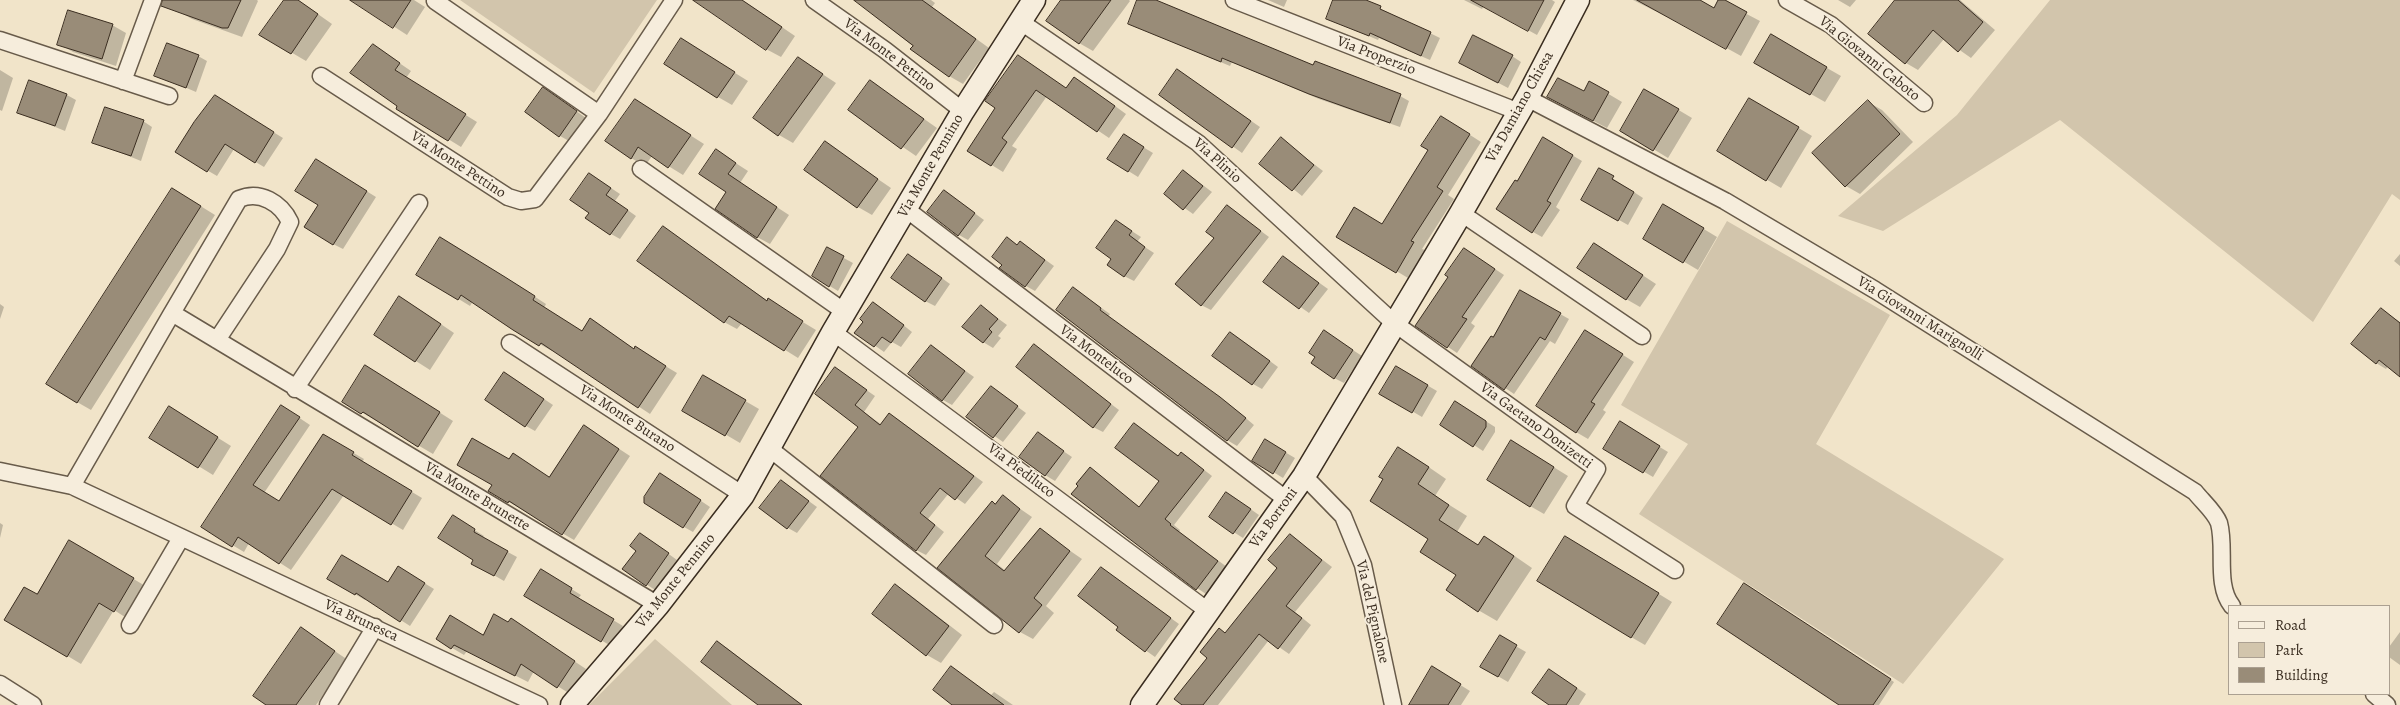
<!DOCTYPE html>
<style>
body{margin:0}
#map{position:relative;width:2400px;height:705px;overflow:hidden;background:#f1e4c9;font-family:Alegreya,serif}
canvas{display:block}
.legend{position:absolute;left:2228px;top:605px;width:162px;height:90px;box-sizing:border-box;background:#f6eddc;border:1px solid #aba091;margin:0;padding:6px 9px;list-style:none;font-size:15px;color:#3a2d20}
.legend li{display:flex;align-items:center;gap:10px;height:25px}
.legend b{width:25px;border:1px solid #aba091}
</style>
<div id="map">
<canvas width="2400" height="705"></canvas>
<ul class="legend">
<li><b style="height:6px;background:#f6eddc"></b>Road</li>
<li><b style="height:14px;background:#d2c5ac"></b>Park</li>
<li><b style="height:14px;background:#998c78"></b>Building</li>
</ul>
</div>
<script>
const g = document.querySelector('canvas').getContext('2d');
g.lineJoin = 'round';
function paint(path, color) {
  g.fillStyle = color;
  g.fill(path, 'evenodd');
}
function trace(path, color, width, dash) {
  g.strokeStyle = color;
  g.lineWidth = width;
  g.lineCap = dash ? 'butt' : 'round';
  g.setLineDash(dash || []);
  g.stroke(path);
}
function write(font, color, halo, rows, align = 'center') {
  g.font = font + ' Alegreya,serif';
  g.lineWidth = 4;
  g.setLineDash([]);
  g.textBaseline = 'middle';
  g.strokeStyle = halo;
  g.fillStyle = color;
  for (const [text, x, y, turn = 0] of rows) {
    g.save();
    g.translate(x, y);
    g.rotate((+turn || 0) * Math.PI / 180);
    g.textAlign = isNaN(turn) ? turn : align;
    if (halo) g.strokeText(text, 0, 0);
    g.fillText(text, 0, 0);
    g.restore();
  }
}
paint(new Path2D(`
 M460,0H657L594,93Z
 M2050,0H2400V200L2392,194L2313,322L2060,120L1883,231L1838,216L1957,115Z
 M1727,221L1890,315L1816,444L2004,559L1903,684L1639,514L1688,444L1621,405Z
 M655,639L732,705H589Z`), '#d2c5ac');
paint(new Path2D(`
 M181,0H257L258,1L242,37L192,19L178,11Z
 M285,0H298L332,24L306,61L260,34Z
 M353,0H414L425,7L407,35Z
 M711,0H742L795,36L781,57L766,49Z
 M856,0H931L935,3L932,7L989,48L963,84L949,76L915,46Z
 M1063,0H1129L1130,1L1093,51L1079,43Z
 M1139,0H1151L1314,66L1400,96L1409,101L1400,127L1319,99L1232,62L1230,66L1139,28Z
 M1268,0H1287L1284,7Z
 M1335,0H1363L1440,38L1430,60L1379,38L1378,40L1327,18Z
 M1464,0H1552L1555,2L1537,35L1484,6L1482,9Z
 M1633,0H1688L1677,22Z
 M1720,0L1760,21L1741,56L1703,35Z
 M1838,0H1856L1850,7Z
 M1900,0H1960L1995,30L1971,58L1944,39L1918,70L1906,63Z
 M112,25L126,33L116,66L73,52L59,44Z
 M1771,36L1841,76L1825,102L1756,63Z
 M373,45L411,71L406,78L477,122L461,147L398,108L399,106Z
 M695,48L748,81L732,105L718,97Z
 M198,56L207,61L196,92L156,75Z
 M1018,56L1067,89L1086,85L1126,114L1109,138L1047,96L1012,146L1017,149L1003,172L969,151L996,107Z
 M1512,56L1521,62L1508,88L1470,68Z
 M798,58L836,83L793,143L779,135Z
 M0,70L13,78L2,111L0,110Z
 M1177,70L1260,127L1242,153L1161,95Z
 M870,81L937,128L916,156L849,110Z
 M1590,83L1622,102L1607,128L1563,105L1584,93Z
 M1645,90L1692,118L1668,158L1622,130Z
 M552,94L586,118L569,141L560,136Z
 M67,95L76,100L65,131L19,112Z
 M1750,99L1812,136L1781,188L1718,151Z
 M224,102L283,138L264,167L234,149L217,176L176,152Z
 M1868,102L1882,110L1913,142L1860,194L1846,186Z
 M649,109L704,144L683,175L652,156L645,166L631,158Z
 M143,121L152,127L141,161L94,142Z
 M1453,124L1481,142L1448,195L1454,199L1422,249L1425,250L1408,278L1338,236L1383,225Z
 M1543,138L1582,161L1556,207L1560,210L1542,237L1533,232L1518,183Z
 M1281,139L1323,171L1302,196L1261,163Z
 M1133,141L1153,153L1138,177L1109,159Z
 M825,143L891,188L872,215L858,207Z
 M717,151L748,171L740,183L789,215L770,244L757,237L728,192Z
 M326,166L376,197L343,249L333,244Z
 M1600,170L1643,198L1628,225L1583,200Z
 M1184,171L1212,192L1193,214L1165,194Z
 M599,180L620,194L615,201L636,216L620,239L611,234L591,213Z
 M944,191L984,220L968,240L959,235Z
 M186,197L215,215L91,410L77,402Z
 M1664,205L1717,237L1698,270L1644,238Z
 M1227,206L1269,237L1211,310L1201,305L1216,238Z
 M1116,221L1141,237L1137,242L1154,253L1134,281L1124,276L1113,259Z
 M663,228L768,301L816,330L798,358L742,323L737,329L724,322Z
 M1008,239L1018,245L1020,243L1029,248L1054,266L1035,291L1026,286L1003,265Z
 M1595,244L1656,284L1640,307L1626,299Z
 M827,249L853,263L838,291L813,276Z
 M2400,254V266L2394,261Z
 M1474,255L1504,275L1471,323L1475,326L1457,353L1417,326Z
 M1283,257L1328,289L1309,313L1265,282Z
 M918,261L950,284L935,306L925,301Z
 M418,274L517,285L546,304L544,308L582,332L647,355L677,373L650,414L553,350L552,351L513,329L473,301L470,306Z
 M1521,292L1569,319L1555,344L1550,341L1514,394L1473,366L1494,339Z
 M1082,294L1110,314L1108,317L1229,404L1254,425L1237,446L1227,440Z
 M0,304L4,307L0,319Z
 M414,306L454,333L430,370L375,335Z
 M981,306L1007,325L998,336L1001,338L993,348L983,342Z
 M883,309L912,332L901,347L892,342L884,352L856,332Z
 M2381,309L2400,322V375L2388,366L2386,369L2376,363Z
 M1333,337L1362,356L1344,383L1334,378L1317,357Z
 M1240,339L1278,367L1262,389L1253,384Z
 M1598,339L1634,362L1603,410L1606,412L1588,439L1576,432Z
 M1034,346L1119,410L1103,432L1093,427Z
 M932,347L974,377L952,405L943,400Z
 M1396,367L1437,391L1422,417L1381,393Z
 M836,369L875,396L864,412L882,425L890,415L899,420L983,482L965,504L949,493L928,519L944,532L926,555L916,550Z
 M379,374L453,421L433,454L344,402Z
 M704,377L759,409L740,443L684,410Z
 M514,379L553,405L535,431L526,426Z
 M991,387L1026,413L1003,442L968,417Z
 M1465,408L1495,427V432L1483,451L1474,445Z
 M292,413L310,425L264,493L279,502L323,435L364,459L362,462L422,498L403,530L344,495L291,570L249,543L244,552L202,527Z
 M183,416L231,446L213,475L151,437Z
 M1620,423L1668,452L1653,477L1605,449Z
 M1134,424L1179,456L1190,459L1212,476L1174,525L1180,530L1179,532L1227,567L1206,594L1197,588L1090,469L1141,508L1161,481Z
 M595,433L630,456L574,540L490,491L509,461L550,478Z
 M1038,434L1072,457L1055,481L1045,475Z
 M1266,441L1295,458L1283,478L1254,460Z
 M1526,450L1568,476L1544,514L1530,506Z
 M1417,459L1446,479L1435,496L1467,516L1457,532L1479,546L1503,548L1532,568L1497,621L1478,610L1458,575L1385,479Z
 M670,480L710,507L693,532L684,527Z
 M781,481L817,507L797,533L788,528Z
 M1003,497L1032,517L997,564L1006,571L1040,530L1082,559L1046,606L1054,613L1033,639L1020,632L939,567Z
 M1236,499L1259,515L1243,538L1210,517Z
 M462,522L484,536L482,538L517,557L504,581L473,563L475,559Z
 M0,523L3,525L0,538Z
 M641,534L677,560L655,590L646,584Z
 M1290,535L1332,567L1295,612L1311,625L1289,654L1269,640L1218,705H1183L1209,657L1219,629L1226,633L1279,568Z
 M70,541L147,587L128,619L114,610L81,664L6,619L37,596Z
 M1579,545L1672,602L1645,645L1631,637Z
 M1101,568L1179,624L1155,657L1117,630L1120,627Z
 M541,570L581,595L578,599L623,626L611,646L526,596Z
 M408,573L434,589L410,626L366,598L365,600L329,579L388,584Z
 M895,586L909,594L962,635L941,663L927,655Z
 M1749,587L1894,682L1879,705H1841Z
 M511,619L586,669L570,694L534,671L528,682L467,651L464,655L437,639L484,636L509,623Z
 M302,629L348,660L316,705H268Z
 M2400,632V665L2389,657V647Z
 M1500,637L1526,652L1508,682L1482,667Z
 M718,643L727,648L802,705H760Z
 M951,667L991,695L994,692L1013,705H955Z
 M1433,668L1470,691L1461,705H1421Z
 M1559,676L1586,694L1579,705H1551Z`), '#0003');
const building = new Path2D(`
 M163,0H241L228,28H222L161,6Z
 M284,0H298L318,14L291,54L259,35Z
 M350,0H411L393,28Z
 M693,0H742L782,27L766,50Z
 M854,0H922L976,39L949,77L910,49L913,46Z
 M1061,0H1111L1079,44L1046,21Z
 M1137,0H1156L1313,65L1315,61L1401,94L1390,123L1309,94L1222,58L1221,62L1128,24Z
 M1333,0H1366L1381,6L1380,9L1431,32L1421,56L1370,33L1369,36L1326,19Z
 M1471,0H1544L1528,31Z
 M1637,0H1700L1714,8L1718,0H1725L1747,12L1726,49Z
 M1895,0H1958L1983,22L1958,52L1933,30L1905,64L1868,34Z
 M68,10L113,24L102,59L57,45Z
 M1771,34L1827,67L1810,95L1754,63Z
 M1473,35L1513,55L1498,83L1459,63Z
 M681,38L735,72L717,98L664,64Z
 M167,43L199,55L186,88L154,76Z
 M373,44L400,63L395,70L466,114L448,141L396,109L397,106L350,73Z
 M1018,55L1066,88L1074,77L1115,106L1097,132L1036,90L1002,138L1007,142L991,166L967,151L995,108L985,101Z
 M798,57L823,74L778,136L753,118Z
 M1177,69L1251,121L1232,148L1159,95Z
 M1558,78L1584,91L1589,81L1609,92L1593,121L1547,97Z
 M29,80L67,94L55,126L17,113Z
 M870,80L924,119L901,149L848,110Z
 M543,87L577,111L559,137L525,112Z
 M1644,89L1679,109L1653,151L1620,131Z
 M215,95L274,132L255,163L225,144L207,172L175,152L194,122Z
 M1749,98L1799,127L1766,181L1717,151Z
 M635,99L691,135L668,168L638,147L631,159L605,141Z
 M1868,100L1900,134L1845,187L1812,153Z
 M105,107L144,120L131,156L92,143Z
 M1441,116L1470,134L1437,187L1443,191L1411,241L1414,242L1396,273L1336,237L1354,207L1382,224L1428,150L1421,146Z
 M1124,134L1144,147L1128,172L1107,159Z
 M1281,137L1314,165L1292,191L1259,164Z
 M1543,137L1573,155L1547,201L1551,203L1532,233L1496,209L1515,180L1517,181Z
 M825,141L878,179L857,208L804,170Z
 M716,149L736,163L728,174L777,207L757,238L715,209L726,192L699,174Z
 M316,159L367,191L333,245L304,227L318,205L295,191Z
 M1599,168L1614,176L1612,179L1634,192L1618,221L1581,200Z
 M1183,170L1203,186L1183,210L1164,194Z
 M589,173L611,188L606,195L628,210L610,235L585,218L589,213L570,200Z
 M172,188L201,206L77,403L46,384Z
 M944,190L975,213L958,236L927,212Z
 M1663,204L1704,228L1683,263L1643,239Z
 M1227,205L1261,231L1201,306L1175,284L1214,238L1206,232Z
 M1116,220L1132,231L1129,235L1145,247L1124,277L1107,265L1111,259L1096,248Z
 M663,226L767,301L768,298L803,321L784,351L729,316L724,323L637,261Z
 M440,237L505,277L535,296L533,300L582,331L590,318L634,349L635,346L666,366L638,408L541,343L539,346L513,330L461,295L458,300L416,275Z
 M1007,237L1017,245L1020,241L1045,260L1025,287L999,268L1002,265L992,257Z
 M1594,243L1643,275L1626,300L1577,268Z
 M827,247L844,256L829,287L812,276Z
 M1464,248L1495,269L1462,317L1467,319L1447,348L1415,326L1448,277L1445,275Z
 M908,254L942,278L925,302L891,278Z
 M1283,256L1319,283L1299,309L1263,282Z
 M1073,287L1101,308L1100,310L1220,397L1246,418L1227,441L1056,310Z
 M1520,290L1561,313L1545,340L1540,337L1504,390L1471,366L1491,336L1493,337Z
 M399,296L441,324L415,362L374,335Z
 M873,302L904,325L891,343L882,337L874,347L854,333L863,322L860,319Z
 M981,305L998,319L989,329L992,332L983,343L962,327Z
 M2381,308L2400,323V377L2379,360L2376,364L2351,344Z
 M1324,330L1353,350L1334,379L1311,363L1315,357L1309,353Z
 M1585,330L1623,354L1591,402L1595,404L1576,433L1536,406Z
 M1230,332L1270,361L1252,385L1212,356Z
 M1034,344L1111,404L1093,428L1016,367Z
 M931,345L965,371L942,401L908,374Z
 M365,365L440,412L418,447L363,412L361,414L342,402Z
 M1396,366L1428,385L1412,413L1379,394Z
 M835,367L867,390L855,405L880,425L889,413L974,476L955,500L940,488L920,513L935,525L916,551L820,476L858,427L815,394Z
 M504,372L544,399L525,427L485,400Z
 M703,375L746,400L725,436L682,411Z
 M991,386L1018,406L993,438L966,417Z
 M1455,401L1486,421V427L1473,447L1440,425Z
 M281,405L300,417L253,485L279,501L323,434L354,452L352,455L412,491L391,525L332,489L279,564L238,537L232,547L201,527Z
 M169,406L218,437L198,468L149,438Z
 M1620,421L1660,446L1643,473L1603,449Z
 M1134,423L1178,456L1181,452L1204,470L1165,519L1171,524L1170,525L1218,561L1196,590L1071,494L1078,486L1076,484L1090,467L1139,507L1159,481L1115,448Z
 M584,425L619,449L562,535L509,501L508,503L488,491L492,485L457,465L472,438L509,459L513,453L549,477Z
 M1038,432L1064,451L1045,476L1019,457Z
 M1265,439L1286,452L1273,474L1252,461Z
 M1511,440L1554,467L1530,507L1487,480Z
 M1398,447L1429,467L1418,484L1449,505L1439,520L1478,545L1484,536L1514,556L1478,612L1446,590L1456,575L1420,552L1428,539L1370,501L1383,479L1379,477Z
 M660,473L701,500L683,528L644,503V497Z
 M781,480L809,501L787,529L759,508Z
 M1226,492L1251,509L1233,534L1209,517Z
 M1003,495L1020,509L985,556L1004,571L1040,528L1070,551L1034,598L1042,605L1019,633L937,568L992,501L995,504Z
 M453,515L475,529L474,532L508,551L494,576L471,564L473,560L438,538Z
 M640,533L669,553L646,586L622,569L636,551L630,546Z
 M1290,534L1322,560L1286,606L1302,618L1278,649L1259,634L1203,705H1182L1174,699L1207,658L1200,652L1219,628L1225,633L1277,568L1268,560Z
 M1565,536L1659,593L1631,638L1537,581Z
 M69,540L134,578L114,612L99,603L67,657L4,620L24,587L37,594Z
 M342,555L388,582L398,566L425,583L400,622L356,593L355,595L327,579Z
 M1101,567L1171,618L1145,652L1116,630L1118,627L1078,596Z
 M541,569L572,588L570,593L614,619L601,642L524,596Z
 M1744,583L1891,679L1873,705H1839L1717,624Z
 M895,584L949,626L926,656L872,614Z
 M494,614L508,622L511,618L575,661L557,688L521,664L515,676L454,645L451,649L436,639L450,615L483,635Z
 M301,627L335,651L296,705H266L253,696Z
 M1500,635L1517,645L1498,677L1480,667Z
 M717,641L750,666L802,705H758L701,662Z
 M951,666L1004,705H952L933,690Z
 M1432,666L1461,684L1448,705H1409Z
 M1549,669L1577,688L1566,705H1549L1532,693Z`);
paint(building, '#998c78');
trace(building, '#3a2d20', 1);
const street = new Path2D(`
 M814,0L885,50L963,111
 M1234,0L1519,112
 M1787,0L1831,25L1924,103
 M435,1L599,114
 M1021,22L1198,143L1394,323L1597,469L1575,506L1675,570
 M0,40L169,96
 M321,76L508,197L521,201L535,199L599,114L674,0
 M123,81L153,0
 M1527,98L1725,201L1875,290L2195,492C2202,501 2215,512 2219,523C2226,548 2215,585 2232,606
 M641,169L845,312
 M906,209L1287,500
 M1461,213L1642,336
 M172,313L239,199C260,190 281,203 290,222L277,249L217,340
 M833,332L1208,611
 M510,343L743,495
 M295,389L419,203
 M770,449L994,625
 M0,471L72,486L539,705
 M1304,476L1343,516L1363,565L1393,705
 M72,486L172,313L658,605
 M130,625L181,538
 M0,684L33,705
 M2374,694L2387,705
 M328,705L375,627`);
const secondary = new Path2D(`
 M572,705L658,605L743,495L833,332L963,111L1034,0
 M1142,705L1304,476L1461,213L1527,98L1578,0`);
trace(street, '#685b4a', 19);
trace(secondary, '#3a2d20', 25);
trace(street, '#f6eddc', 16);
trace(secondary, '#f6eddc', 22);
write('15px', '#3a2d20', '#f6eddc', [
 ["Via Monte Pettino",889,55,37],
 ["Via Properzio",1376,56,21],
 ["Via Giovanni Caboto",1869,59,39],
 ["Via Damiano Chiesa",1520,107,-61],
 ["Via Plinio",1217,161,42],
 ["Via Monte Pettino",458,165,33],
 ["Via Monte Pennino",931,166,-60],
 ["Via Giovanni Marignolli",1920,319,32],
 ["Via Monteluco",1096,355,37],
 ["Via Monte Burano",627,419,33],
 ["Via Gaetano Donizetti",1536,426,36],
 ["Via Piediluco",1021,471,37],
 ["Via Monte Brunette",477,497,31],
 ["Via Borroni",1274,518,-54],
 ["Via Monte Pennino",676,581,-51],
 ["Via del Pignalone",1372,612,77],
 ["Via Brunesca",361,621,25]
]);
</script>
